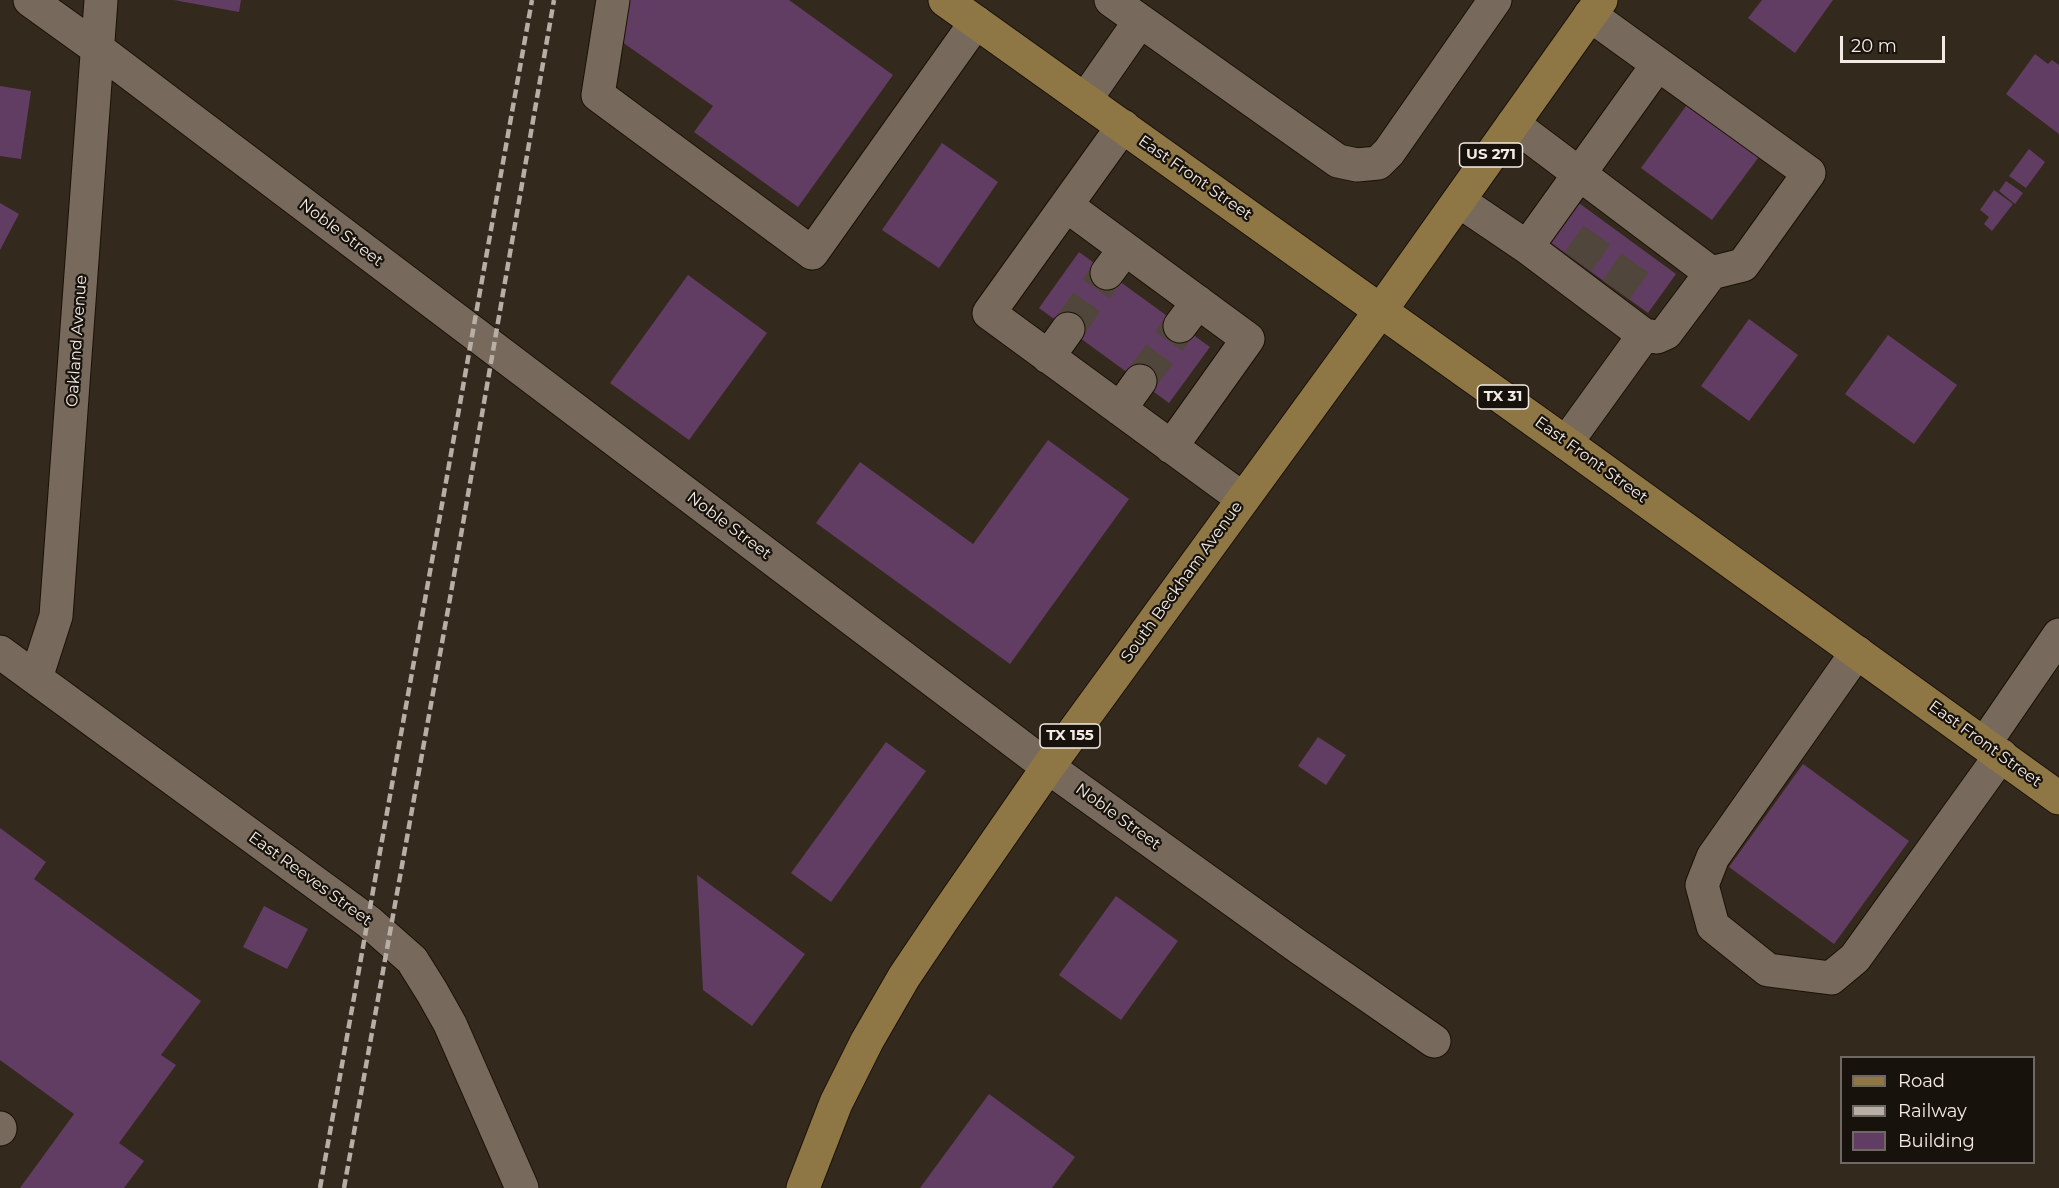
<!DOCTYPE html>
<style>
body{margin:0}
#map{position:relative;width:2059px;height:1188px;overflow:hidden;background:#34291d;font-family:Montserrat,sans-serif}
canvas{display:block}
.legend{position:absolute;left:1840px;top:1056px;width:195px;height:108px;box-sizing:border-box;background:#18120d;border:2px solid #706963;margin:0;padding:8px 10px;list-style:none;font-size:18px;color:#f3ebe3}
.legend li{display:flex;align-items:center;gap:12px;height:30px}
.legend b{width:30px;border:2px solid #706963}
.scale{position:absolute;left:1840px;top:36px;width:105px;height:27px;box-sizing:border-box;border:3px solid #f3ebe3;border-top:0;padding-left:8px;font-size:18px;line-height:21px;white-space:nowrap;color:#f3ebe3;-webkit-text-stroke:4px #18120d;paint-order:stroke}
</style>
<div id="map">
<canvas width="2059" height="1188"></canvas>
<ul class="legend">
<li><b style="height:8px;background:#8e7745"></b>Road</li>
<li><b style="height:8px;background:#b7aea5"></b>Railway</li>
<li><b style="height:16px;background:#623d63"></b>Building</li>
</ul>
<div class="scale">20 m</div>
</div>
<script>
const g = document.querySelector('canvas').getContext('2d');
g.lineJoin = 'round';
function paint(path, color) {
  g.fillStyle = color;
  g.fill(path, 'evenodd');
}
function trace(path, color, width, dash) {
  g.strokeStyle = color;
  g.lineWidth = width;
  g.lineCap = dash ? 'butt' : 'round';
  g.setLineDash(dash || []);
  g.stroke(path);
}
function write(font, color, halo, rows, align = 'center') {
  g.font = font + ' Montserrat,sans-serif';
  g.lineWidth = 4.5;
  g.setLineDash([]);
  g.textBaseline = 'middle';
  g.strokeStyle = halo;
  g.fillStyle = color;
  for (const [text, x, y, turn = 0] of rows) {
    g.save();
    g.translate(x, y);
    g.rotate((+turn || 0) * Math.PI / 180);
    g.textAlign = isNaN(turn) ? turn : align;
    if (halo) g.strokeText(text, 0, 0);
    g.fillText(text, 0, 0);
    g.restore();
  }
}
paint(new Path2D(`
 M174,0H241L239,12Z
 M623,0H789L893,75L798,207L694,132L713,106L615,37Z
 M1762,0H1833L1795,53L1748,18Z
 M2035,54L2048,64L2052,60L2059,65V134L2006,94Z
 M0,86L31,91L21,159L0,156Z
 M1689,102L1761,154L1712,220L1641,168Z
 M942,143L998,182L939,268L882,230Z
 M2029,149L2045,162L2026,188L2009,176Z
 M2006,181L2023,193L2015,204L1999,191Z
 M1994,190L2013,204L1992,231L1984,224L1989,217L1980,210Z
 M1572,198L1676,274L1648,313L1543,237Z
 M0,203L19,214L0,250Z
 M1079,252L1210,347L1169,403L1039,308Z
 M688,275L767,333L689,440L610,383Z
 M1749,319L1798,355L1749,421L1701,386Z
 M1888,335L1957,385L1914,444L1845,394Z
 M1048,440L1129,499L1010,664L816,523L860,462L973,544Z
 M1318,737L1346,755L1326,785L1298,766Z
 M886,742L926,771L831,902L791,873Z
 M1803,764L1909,841L1834,944L1729,867Z
 M0,828L46,862L34,879L201,1001L161,1055L176,1065L119,1143L144,1161L124,1188H20L74,1114L0,1060Z
 M697,875L805,954L752,1026L703,990Z
 M1116,896L1178,941L1121,1020L1059,975Z
 M264,906L308,929L287,969L243,947Z
 M989,1094L1075,1157L1052,1188H920Z`), '#623d63');
trace(new Path2D(`
 M1578,262L1605,223
 M1616,290L1644,250
 M1068,329L1107,273
 M1140,381L1180,326`), '#51463b', 33, [33, 16]);
const minor = new Path2D(`
 M30,0L98,49L1048,767L1300,948L1434,1041
 M613,0L598,95L812,253L976,22
 M1111,0L1338,161L1357,165L1378,163L1389,152L1495,0
 M1085,100L1140,21
 M1513,124L1711,273L1743,265L1809,173L1590,15
 M1123,126L989,313L1243,499
 M1459,201L1527,247L1658,64
 M1067,206L1248,339L1171,447
 M1527,247L1644,335L1566,443
 M1107,273L1125,249
 M1180,326L1198,302
 M1644,335L1657,337L1666,333L1711,273
 M1048,357L1068,329
 M1120,409L1140,381
 M0,652L369,922L412,960L432,992L450,1024L522,1188
 M1857,652L1713,857L1702,885L1713,926L1768,970L1831,978L1855,958L2001,755
 M36,678L56,616L101,0
 M1985,743L2059,635
 M0,1128V1129`);
const major = new Path2D(`
 M945,0L1566,443L2059,798
 M803,1188L836,1103L867,1041L904,977L945,916L1048,767L1381,310L1601,0`);
trace(minor, '#1b1106', 35);
trace(major, '#1b1106', 35);
trace(minor, '#776a5c', 33);
trace(major, '#8e7745', 33);
trace(new Path2D(`
 M320,1188L532,0
 M344,1188L449,604L554,0`), '#b7aea5', 4.5, [9, 4.5]);
for (const [x, y, w] of [
 [1491,155,63],
 [1503,397,51],
 [1070,736,60]
]) {
  const box = new Path2D();
  box.roundRect(x - w / 2, y - 12, w, 24, 4.5);
  g.fillStyle = '#18120d';
  g.fill(box);
  trace(box, '#f3ebe3', 1.5);
}
write('bold 15px', '#f3ebe3', null, [
 ["US 271",1491,155],
 ["TX 31",1503,397],
 ["TX 155",1070,736]
]);
write('16px', '#f3ebe3', '#18120d', [
 ["East Front Street",1195,178,35],
 ["Noble Street",341,233,37],
 ["Oakland Avenue",77,341,-86],
 ["East Front Street",1591,460,36],
 ["Noble Street",729,526,37],
 ["South Beckham Avenue",1182,582,-54],
 ["East Front Street",1985,744,36],
 ["Noble Street",1118,817,36],
 ["East Reeves Street",310,879,36]
]);
</script>
